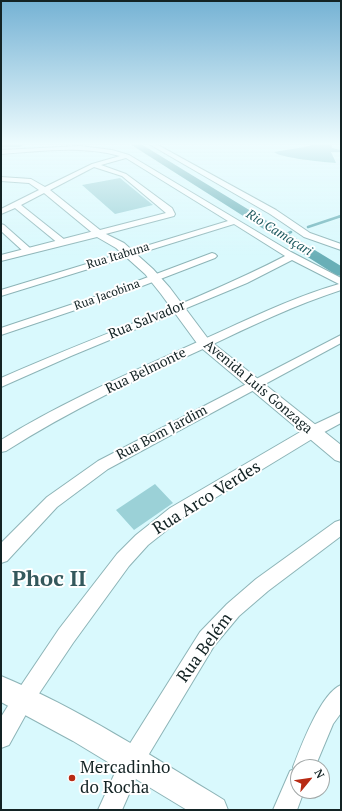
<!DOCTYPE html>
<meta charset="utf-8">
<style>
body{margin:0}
#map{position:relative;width:342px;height:811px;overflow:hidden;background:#d9f9fd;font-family:"PT Serif",serif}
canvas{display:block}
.frame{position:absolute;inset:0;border:2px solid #132324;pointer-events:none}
.north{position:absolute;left:290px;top:759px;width:40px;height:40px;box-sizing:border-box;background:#fff;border:1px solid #a1a7a7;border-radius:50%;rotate:61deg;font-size:11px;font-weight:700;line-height:16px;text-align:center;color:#132324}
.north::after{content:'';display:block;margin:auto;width:14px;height:18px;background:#b82b14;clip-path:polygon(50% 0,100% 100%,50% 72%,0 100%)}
</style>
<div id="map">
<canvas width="342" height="811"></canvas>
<div class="frame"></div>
<div class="north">N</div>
</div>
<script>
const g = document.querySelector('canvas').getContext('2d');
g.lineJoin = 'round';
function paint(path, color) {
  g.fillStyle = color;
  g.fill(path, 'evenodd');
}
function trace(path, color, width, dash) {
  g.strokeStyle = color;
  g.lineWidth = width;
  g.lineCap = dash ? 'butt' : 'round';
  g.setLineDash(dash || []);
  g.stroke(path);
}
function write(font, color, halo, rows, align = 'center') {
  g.font = font + ' "PT Serif",serif';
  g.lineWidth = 4;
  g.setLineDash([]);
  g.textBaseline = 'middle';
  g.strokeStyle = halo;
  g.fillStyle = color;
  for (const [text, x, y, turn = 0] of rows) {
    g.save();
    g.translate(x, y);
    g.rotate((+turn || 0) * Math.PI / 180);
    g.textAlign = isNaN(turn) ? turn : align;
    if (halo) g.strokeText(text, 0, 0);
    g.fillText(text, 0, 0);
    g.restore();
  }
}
paint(new Path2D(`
 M120,178L153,205L115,214L82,185Z
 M155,484L173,503L134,530L116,510Z`), '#9bd1d7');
paint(new Path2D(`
 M309,144H331L332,148L341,150V152H331L336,163C324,162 280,158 274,152L310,146Z`), '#7dc4cb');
trace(new Path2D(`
 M338,217L341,216`), '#69afb7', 2);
trace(new Path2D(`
 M308,227L341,216
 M282,236L291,232`), '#69afb7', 2.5);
paint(new Path2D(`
 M1,144H25L20,147H1Z
 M130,144H141L341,266V276L336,275Z`), '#69afb7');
const minor = new Path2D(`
 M149,144H156L276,210L310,233L341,244V250L304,237L270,214Z
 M80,146L112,150L129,155L291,252L341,278V290C295,305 251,326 207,347C139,378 70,410 6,451L1,452V440C64,401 134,371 202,340C247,320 291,298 339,284L292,260L247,283L71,356L1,387V378C95,336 194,303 285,256L234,224L1,296V290L228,221L126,158L101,165L126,174L172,208L175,214L174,216L98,236L95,235L44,193L21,205L65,240L66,242L65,244H59L15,208L1,214V209L39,190L29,183L1,181V177L31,179L45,187L92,164L120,156C81,145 40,151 1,154V150ZM94,167L122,176L166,213L100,230L50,190Z
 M1,224L4,225L30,248L31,250L30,252H24L1,231Z
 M212,253L215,254L217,256L215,258L111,298L1,335V328L103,294Z
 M341,335V343L108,469L57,507L7,561L1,563V543L47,497L98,461Z
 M341,412V423L317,436L182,518L148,545L129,566L73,643L30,707L9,745L1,748V717L16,693L59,629L117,554L136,535L170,508L307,428Z
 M341,520V536L268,591L239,616L214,646L140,769L122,810H98L124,753L200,632L227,604L256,579L335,522Z
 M341,685V713L333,724L315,767H298V791H304L297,810H273L290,771L294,769L293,767C301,746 321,693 341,685Z`);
const tertiary = new Path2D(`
 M98,230L124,243L153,269L170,288L209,340L341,445V462L335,460L199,346L161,294L145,274L116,248L97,237L1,261V255Z
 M1,676C78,708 153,757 224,800L228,810H187L73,741L1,702Z`);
trace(minor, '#8db4b7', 2);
trace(tertiary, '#8db4b7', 2);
paint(minor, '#fff');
paint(tertiary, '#fff');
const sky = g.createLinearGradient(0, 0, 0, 257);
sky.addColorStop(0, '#75b2d4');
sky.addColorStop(0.56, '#eefcfe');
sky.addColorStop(1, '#eefcfe00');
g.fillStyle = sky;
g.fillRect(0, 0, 342, 257);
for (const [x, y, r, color] of [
 [72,778,4,"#b82b14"]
]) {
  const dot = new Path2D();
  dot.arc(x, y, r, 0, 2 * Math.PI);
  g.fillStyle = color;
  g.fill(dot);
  trace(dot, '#fff', 1.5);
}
write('12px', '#132324', '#fff', [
 ["Rua Itabuna",118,256,-17],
 ["Rua Jacobina",107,295,-20]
]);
write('italic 13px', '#1c585e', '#fff', [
 ["Rio Camaçari",279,233,32]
]);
write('14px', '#132324', '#fff', [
 ["Rua Salvador",147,320,-22],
 ["Rua Belmonte",146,371,-26],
 ["Avenida Luís Gonzaga",258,387,40],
 ["Rua Bom Jardim",162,433,-28]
]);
write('17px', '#132324', '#fff', [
 ["Rua Arco Verdes",207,498,-32],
 ["Rua Belém",205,648,-54]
]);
write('17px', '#132324', '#fff', [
 ["Mercadinho",80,768],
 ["do Rocha",80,788]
], 'left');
write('bold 22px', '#34585c', '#fff', [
 ["Phoc II",49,580]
]);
</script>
